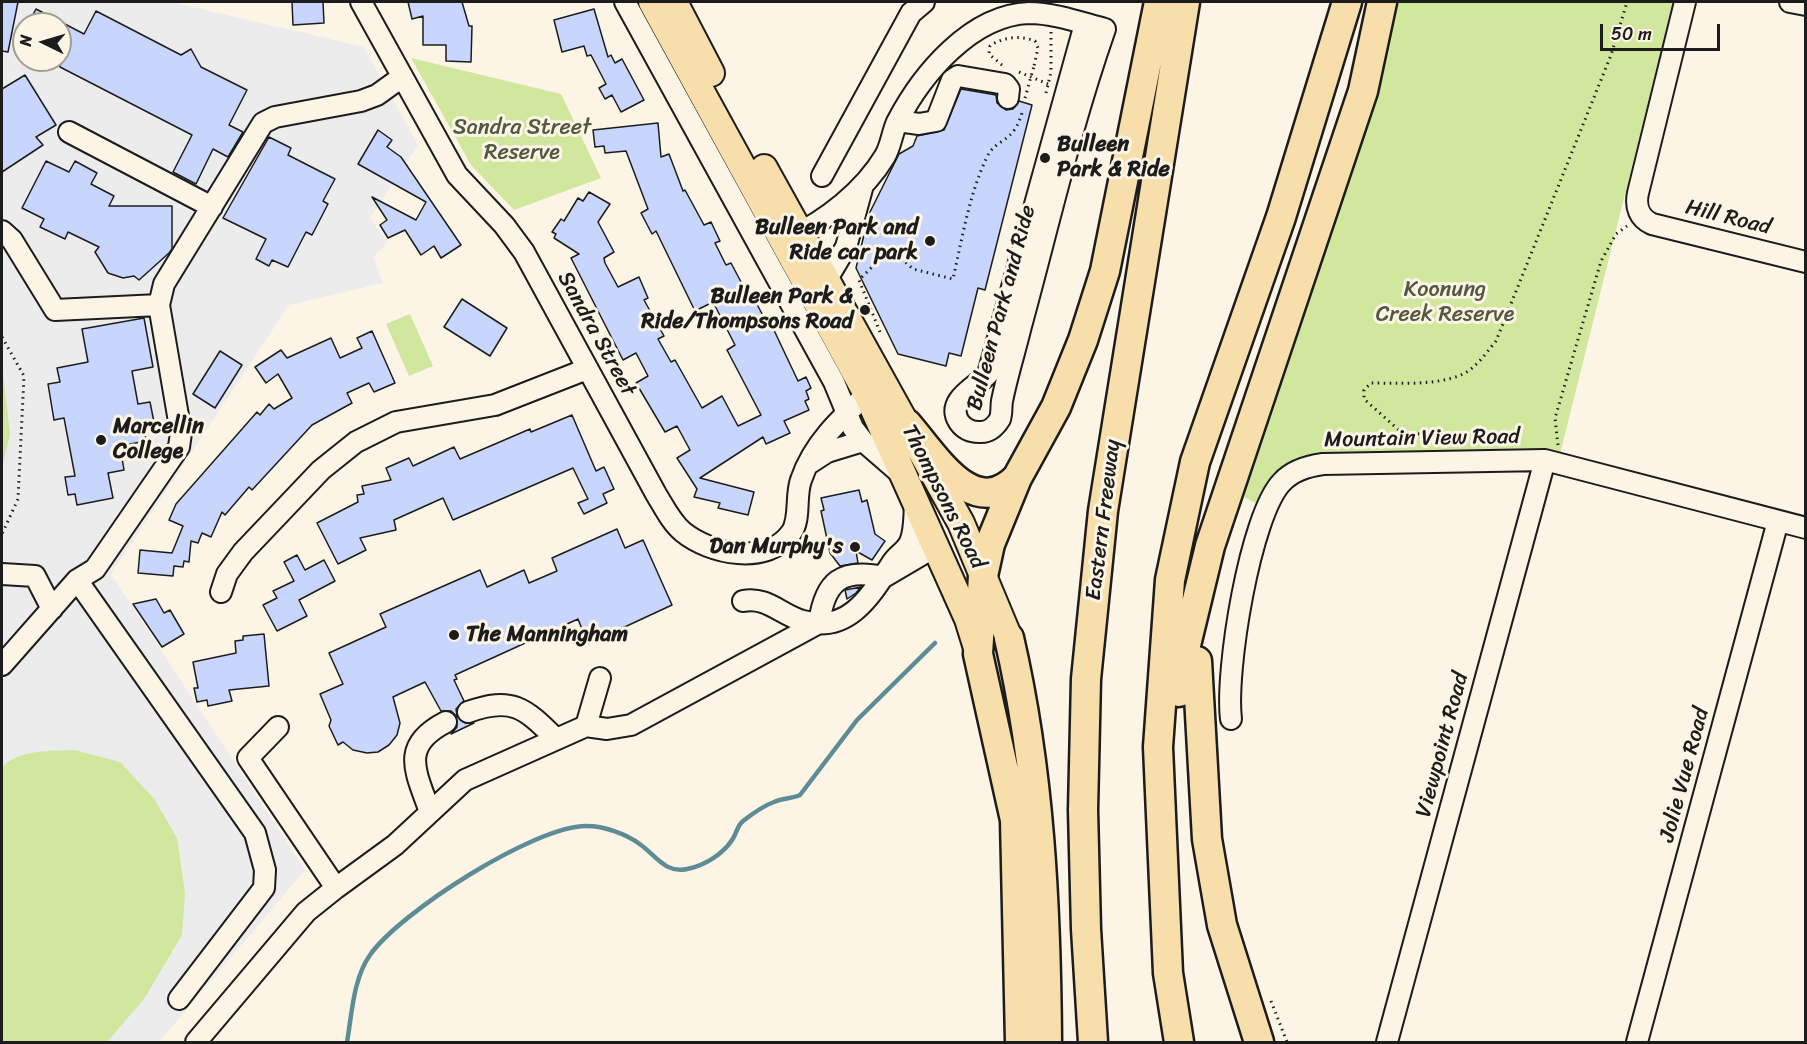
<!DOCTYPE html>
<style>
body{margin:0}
#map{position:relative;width:1807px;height:1044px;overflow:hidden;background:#fcf5e5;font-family:Sriracha,sans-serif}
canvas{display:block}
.frame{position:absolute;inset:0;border:3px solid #1c1c1c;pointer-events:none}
.north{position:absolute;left:12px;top:12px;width:60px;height:60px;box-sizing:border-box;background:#fcf5e5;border:2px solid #a29e95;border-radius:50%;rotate:275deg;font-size:16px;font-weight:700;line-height:24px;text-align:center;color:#1c1c1c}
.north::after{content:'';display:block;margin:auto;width:21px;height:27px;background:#1c1c1c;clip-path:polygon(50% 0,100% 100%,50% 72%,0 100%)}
.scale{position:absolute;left:1600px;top:24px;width:120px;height:27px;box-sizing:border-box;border:3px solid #1c1c1c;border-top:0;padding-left:8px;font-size:18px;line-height:21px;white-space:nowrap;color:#1c1c1c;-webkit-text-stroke:4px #fcf5e5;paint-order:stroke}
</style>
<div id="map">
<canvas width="1807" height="1044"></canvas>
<div class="frame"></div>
<div class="north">N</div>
<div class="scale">50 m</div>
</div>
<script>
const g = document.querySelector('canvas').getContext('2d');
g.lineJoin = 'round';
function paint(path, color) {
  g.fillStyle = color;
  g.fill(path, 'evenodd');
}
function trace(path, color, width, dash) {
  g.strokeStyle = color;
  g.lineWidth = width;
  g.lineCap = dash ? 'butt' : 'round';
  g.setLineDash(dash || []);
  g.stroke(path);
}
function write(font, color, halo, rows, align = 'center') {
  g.font = font + ' Sriracha,sans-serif';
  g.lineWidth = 6;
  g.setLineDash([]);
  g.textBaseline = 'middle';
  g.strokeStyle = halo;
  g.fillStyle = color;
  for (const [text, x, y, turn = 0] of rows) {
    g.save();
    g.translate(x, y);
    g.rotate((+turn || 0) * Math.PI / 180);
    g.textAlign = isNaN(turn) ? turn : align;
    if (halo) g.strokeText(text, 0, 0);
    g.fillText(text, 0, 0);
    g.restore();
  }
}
paint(new Path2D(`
 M2,2H171L364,47L418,145L370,218L388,242L373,257L383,283L289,305L111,574L305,870L159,1042H2ZM24,24H60V60H24Z`), '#ececec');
paint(new Path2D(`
 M1385,2H1673L1560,454L1436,451L1303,457L1278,470L1266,484L1257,504L1228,488Z
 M411,58L561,94L601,178L514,210L471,165Z
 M410,314L433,366L409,376L386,324Z
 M2,364L10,434L2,468Z
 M75,750L120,762L155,800L177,838L185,893L182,935L144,999L107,1042H2V768C17,749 53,751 75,750Z`), '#d0e79d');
trace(new Path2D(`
 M347,1042C352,1014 353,979 370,955C399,913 534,826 586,826C604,826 627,834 641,845C656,856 666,874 687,869C704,866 723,854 732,840C737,834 736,827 743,821C752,814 763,806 774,802C782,798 791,799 800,795L857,720L935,643`), '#5d8c97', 4.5);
const building = new Path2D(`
 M2,2H18L8,52L2,51Z
 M292,2H323L324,23L293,25Z
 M408,2H462L469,26H472L471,62L446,61V45H423V16L412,19Z
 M36,9L84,34L96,11L181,55L191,49L201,67L247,90L229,125L243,132L228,157L213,149L196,184L173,172L192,135L60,67V24H28Z
 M594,9L608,57L611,55L615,63L622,59L644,100L621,112L612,95L605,99L599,88L606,84L591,55L587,56L584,46L562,52L554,20Z
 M25,75L56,125L36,137L43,145L2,172V89Z
 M961,89L996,95L997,103L1006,110L1013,109L1019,101L1032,105L985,290L978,288L961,356L949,353L946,366L898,354L856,268L869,214L899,154L913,146L917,136L944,130Z
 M658,123L661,157L669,154L683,191L685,190L704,225L711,222L720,241L715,243L726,265L731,263L748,295L751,293L769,327L772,326L798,381L806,377L811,388L806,391L809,399L805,401L809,410L784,421L790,433L766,444L763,437L700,478L754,492L748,515L718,508L720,503L694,497L697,489L677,458L690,450L677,426L665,432L636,383L648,376L636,353L623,360L571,258L579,254L554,238L556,234L552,232L561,219L564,221L578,198L583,201L589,192L610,204L598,222L614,252L604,258L605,263L618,287L639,277L648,298L644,300L664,336L658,339L671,362L675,360L702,408L722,396L738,426L761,415L727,350L735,345L713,302L695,311L656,231L652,234L641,213L648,209L626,151L605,153L604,146L595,147L593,130Z
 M378,130L392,140L387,147L401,157L461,245L441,258L434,246L421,255L405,230L388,238L380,225L387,220L372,197L416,220L426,202L358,164Z
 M269,137L291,148L288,155L335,179L323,201L328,204L312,235L306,232L288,267L272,260L269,266L256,259L266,239L223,218Z
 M46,161L69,172L75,161L97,173L91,184L114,196L109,206H172V249L169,253L139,280L134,276L123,278L108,273L95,252L99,247L68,232L65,239L40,227L44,219L22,208Z
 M462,299L507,328L490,356L444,327Z
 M144,318L153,367L132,371L138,404L150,402L154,422L143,424L146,441L120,446L124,470L108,473L113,498L77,505L75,494L68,495L65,477L75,476L64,418L54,420L48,384L60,382L57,368L88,362L82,329Z
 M372,331L395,383L374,392L369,383L347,393L352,403L312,425L252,490L249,487L225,515L222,512L211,537L202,533L198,543L191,541L189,562L184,561L183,567L174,566L173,576L138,573L140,550L172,553L183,526L169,520L176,504L257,412L260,415L269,404L274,409L292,398L278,374L266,383L255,367L281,350L287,358L331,338L340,358L362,348L357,338Z
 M220,351L242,365L215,408L193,394Z
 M572,415L596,471L604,467L614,489L603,494L607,503L584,514L578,503L588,499L573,468L453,520L443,498L394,520L396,530L360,538L366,550L338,564L317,523L358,502L357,495L364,494L362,486L391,480L386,468L409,458L413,466L454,447L460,459L530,429L531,432Z
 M859,490L862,502L867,500L875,534L885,541L872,560L856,551L858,563L840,566L830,553L821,511L824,510L821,498Z
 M617,529L625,548L643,540L672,605L588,644L578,619L455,675L457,679L454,680L464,701L456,709L457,716L465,723H474L451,734L457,727L456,716L451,711H441L425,682L393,697L400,723L397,735L389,745L378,752L367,753L353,750L343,742L338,745L329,726L331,720L320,694L343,684L329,653L386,627L380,614L480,570L487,587L524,570L529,583L557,571L552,558Z
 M297,555L305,570L324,560L335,581L299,600L307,616L277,631L263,605L277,598L273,591L294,581L284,562Z
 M861,587L856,593L847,599L845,590Z
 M156,599L164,613L170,610L184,634L162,647L133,604Z
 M264,634L269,686L229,690L232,701L208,706L207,700L197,702L194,688H198L193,662L236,653L235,641L243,640V636Z`);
paint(building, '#c8d6fd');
trace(building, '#1c1c1c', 1.5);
const minor = new Path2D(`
 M361,2L457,175L504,225L524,252L656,494C664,507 671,522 683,532C710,554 767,566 791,533C801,520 795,496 801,480C813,444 840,419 867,394
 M625,2L834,382L853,428L863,441L901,474
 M1685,2L1638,193C1635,207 1639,218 1652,224L1806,262
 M1790,2L1806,5
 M898,121L919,124L936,121L952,80L958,76L1005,84L1009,89L1008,98
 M69,132L212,207
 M822,176L911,13L924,2
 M2,231L12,240L55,310L159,305
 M789,238C826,221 864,191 885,156C891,146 892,133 897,122C922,74 971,15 1029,13C1054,13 1082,23 1105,29C1071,126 1048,227 1021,326C1015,351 1007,376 1002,401C1001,407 1002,413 1000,419C995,427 989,433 979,432C971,432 964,429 959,422C945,400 976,387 988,374L1085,24
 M827,279L846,247L863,185
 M810,463L827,452L863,441
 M2,574L35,576L52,609
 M77,580L255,833L265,870L264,888L179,999
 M221,592L227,574L243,552L321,470L356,442L396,422L495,405L587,369
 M743,601C767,596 781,615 803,621C849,634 871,595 892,563C897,555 906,551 910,542C915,531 914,517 915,505
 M2,665L77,580L95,569L179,447L181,433L159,305L164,284L263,123L275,117L361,101L377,95L402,77
 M468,712C512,696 525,708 556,739
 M1231,719C1225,672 1250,515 1282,482C1293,470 1308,466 1323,464L1545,460L1806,528
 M586,726L607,729L631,725L819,623C825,581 841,568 884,577L935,547
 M278,727L248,758L336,888L395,845L465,780L586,726L600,678
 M430,812C416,772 399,746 446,722
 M196,1042L306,912L336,888
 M1387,1042L1545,460
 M1637,1042L1778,521`);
const major = new Path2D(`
 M652,2L867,394L968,619L977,648
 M674,2L711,73
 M764,168L961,523L1009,638`);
const highway = new Path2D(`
 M907,424C935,456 973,522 1017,478
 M1009,638C1040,772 1046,906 1047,1042
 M1197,661L1207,839L1222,925L1259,1042
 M1179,692L1186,645L1210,546L1363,91L1382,2
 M1020,1042L1015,820L978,654L983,576L990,544L1017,478L1056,407L1083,340L1105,271L1159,2
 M1093,1042L1086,929L1083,810L1086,679L1103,511L1185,2
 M1179,1042L1168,973L1158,747L1170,580L1195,462L1281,217L1347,2`);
trace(minor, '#1c1c1c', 24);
trace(major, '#1c1c1c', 30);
trace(highway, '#1c1c1c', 33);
trace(new Path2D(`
 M1002,65L989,54L990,46C1003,37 1020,35 1035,41L1038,48L1034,66
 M1019,72L1048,84
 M1046,93L1051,72V31
 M880,332L859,280L882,257L901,258L913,269L953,279C962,239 969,196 986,159C996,136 1014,146 1023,109
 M2,337L24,376L18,499L2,534
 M1400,431L1471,442
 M1558,445L1555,418L1601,261L1616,234L1627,226
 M1406,446L1400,431L1364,399V390L1371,383C1399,383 1437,386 1463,374C1477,367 1486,353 1496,341L1611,55L1627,2
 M1271,1001L1287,1042`), '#1c1c1c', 3, [1.5, 4.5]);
trace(minor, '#fcf5e5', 20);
trace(major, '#f8deab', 26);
trace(highway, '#f8deab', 28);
trace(new Path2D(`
 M1025,98L1034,66`), '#1c1c1c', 3, [1.5, 4.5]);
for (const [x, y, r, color] of [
 [1045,158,6,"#1c1c1c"],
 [930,241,6,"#1c1c1c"],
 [865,310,6,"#1c1c1c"],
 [101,440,6,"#1c1c1c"],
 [855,547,6,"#1c1c1c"],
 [454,635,6,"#1c1c1c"]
]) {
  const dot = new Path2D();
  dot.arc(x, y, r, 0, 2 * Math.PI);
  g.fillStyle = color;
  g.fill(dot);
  trace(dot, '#fcf5e5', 2);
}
write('22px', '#525943', '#fcf5e5', [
 ["Sandra Street",522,128],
 ["Reserve",522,153],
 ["Koonung",1445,290],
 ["Creek Reserve",1445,315]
]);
write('bold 22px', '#1c1c1c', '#fcf5e5', [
 ["Bulleen",1057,145],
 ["Park & Ride",1057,170],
 ["Bulleen Park and",918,228,"right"],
 ["Ride car park",918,253,"right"],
 ["Bulleen Park &",853,297,"right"],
 ["Ride/Thompsons Road",853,322,"right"],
 ["Marcellin",113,427],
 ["College",113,452],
 ["Dan Murphy's",843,547,"right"],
 ["The Manningham",466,635]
], 'left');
write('22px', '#1c1c1c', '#fcf5e5', [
 ["Hill Road",1728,218,14],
 ["Bulleen Park and Ride",1002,308,-75],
 ["Sandra Street",596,334,61],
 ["Mountain View Road",1422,439,-1],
 ["Thompsons Road",943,497,63],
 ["Eastern Freeway",1104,520,-83],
 ["Viewpoint Road",1443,745,-75],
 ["Jolie Vue Road",1685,775,-75]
]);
</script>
